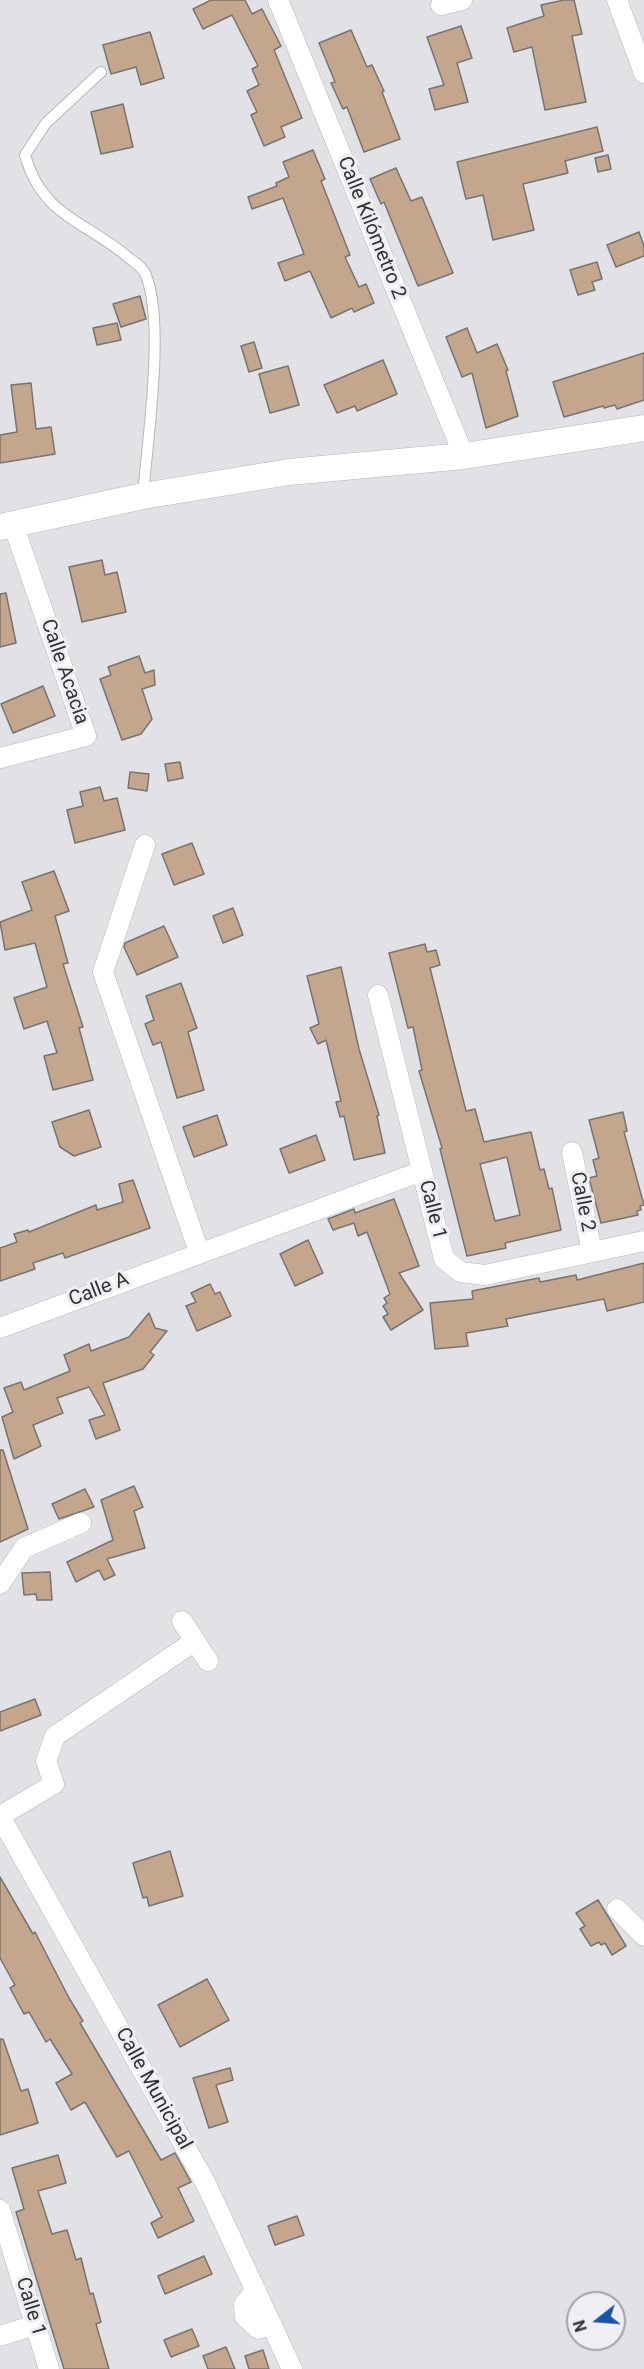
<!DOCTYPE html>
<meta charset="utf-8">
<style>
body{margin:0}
#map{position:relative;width:644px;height:2369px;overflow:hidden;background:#e2e2e6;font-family:Roboto,sans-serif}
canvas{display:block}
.north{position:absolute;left:566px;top:2291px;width:60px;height:60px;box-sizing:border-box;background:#efeff3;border:2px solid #a3a3a6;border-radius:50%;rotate:253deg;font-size:16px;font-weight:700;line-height:24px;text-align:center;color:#323233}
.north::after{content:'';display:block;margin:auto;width:21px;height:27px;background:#1754a5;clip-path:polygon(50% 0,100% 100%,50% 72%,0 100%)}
</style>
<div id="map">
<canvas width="644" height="2369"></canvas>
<div class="north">N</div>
</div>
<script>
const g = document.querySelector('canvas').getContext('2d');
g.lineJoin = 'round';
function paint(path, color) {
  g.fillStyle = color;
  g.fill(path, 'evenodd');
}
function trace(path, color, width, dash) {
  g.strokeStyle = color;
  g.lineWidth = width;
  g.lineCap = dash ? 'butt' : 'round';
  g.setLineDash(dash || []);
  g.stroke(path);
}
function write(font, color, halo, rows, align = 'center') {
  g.font = font + ' Roboto,sans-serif';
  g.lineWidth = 6;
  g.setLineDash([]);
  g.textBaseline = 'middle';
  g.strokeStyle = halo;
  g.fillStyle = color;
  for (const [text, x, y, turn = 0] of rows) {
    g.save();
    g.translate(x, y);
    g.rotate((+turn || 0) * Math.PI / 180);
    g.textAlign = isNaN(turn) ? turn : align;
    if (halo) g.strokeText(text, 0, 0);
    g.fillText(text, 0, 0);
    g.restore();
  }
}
const building = new Path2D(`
 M211,0H245L252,14L262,9L281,46L274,50L302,118L281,127L285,137L264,146L251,115L257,112L247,91L259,85L252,69L258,66L232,15L203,29L193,9Z
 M564,0H574L582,34L572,36L586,102L545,110L532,47L514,52L507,28L544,16L541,5Z
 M461,26L472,58L457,63L468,102L435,110L429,89L444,85L427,37Z
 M351,30L367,67L372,65L384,91L382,92L400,139L364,152L347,107L343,109L331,83L335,82L319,43Z
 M150,32L164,78L141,85L136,67L111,74L103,45Z
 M123,104L133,147L101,154L91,112Z
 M597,127L603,151L565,161L568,173L523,184L534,230L493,240L483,195L466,199L457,162Z
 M313,150L325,179L321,181L350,255L345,257L359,287L366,284L374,303L354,312L352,308L331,318L310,271L285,281L278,263L304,254L283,198L252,209L248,197L277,186L276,183L289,177L283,162Z
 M608,155L611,169L598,172L595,158Z
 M396,168L411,201L422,197L453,273L418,286L384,202L381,204L370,179Z
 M639,232L644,246V256L616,267L607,245Z
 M597,262L602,279L592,282L595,290L578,295L570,270Z
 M140,296L146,319L121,327L113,304Z
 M117,323L121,340L97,345L93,328Z
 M467,328L477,353L497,344L508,370L506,371L518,416L486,428L472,373L462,377L446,337Z
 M254,342L262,368L249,372L241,346Z
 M644,353V400L617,409L615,405L604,408L603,406L564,417L553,382Z
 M383,360L397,394L357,411L355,406L337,413L324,385Z
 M288,366L299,405L270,413L259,374Z
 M31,383L36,429L51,427L55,454L0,463V435L17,432L11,385Z
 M102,560L105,575L117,572L126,612L82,622L69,567Z
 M6,593L16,643L0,647V594Z
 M139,656L145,673L154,670L155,685L142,689L152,719L141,734L122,740L100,679L111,675L108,667Z
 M43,686L55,716L13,733L1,704Z
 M180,762L183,778L168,781L165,764Z
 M130,772L149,774L147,791L128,788Z
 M100,787L104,801L117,798L125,830L75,843L67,810L83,806L80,792Z
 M192,843L204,874L174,885L162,854Z
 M54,871L69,911L55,916L68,963L63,964L83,1027L79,1028L93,1080L53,1090L44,1056L57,1053L47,1021L24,1029L14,998L47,987L35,943L5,950L0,922L32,910L22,882Z
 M233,908L243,935L223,943L213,916Z
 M164,926L178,957L137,975L124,947L125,943Z
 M425,944L427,952L436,950L440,965L430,968L466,1111L475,1109L484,1142L531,1132L540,1170L544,1169L549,1189L552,1188L561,1230L505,1243L506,1248L467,1256L440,1149L442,1148L419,1071L422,1070L413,1027L408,1028L389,953ZM507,1157L520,1215L495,1221L480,1164Z
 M341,967L359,1049L379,1115L377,1116L385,1153L354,1160L344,1116L340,1117L336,1102L341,1101L326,1040L318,1044L310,1028L319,1024L307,976Z
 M181,983L197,1028L188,1032L204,1090L177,1098L161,1042L153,1045L145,1024L154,1020L146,996Z
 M89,1110L101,1147L74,1156L60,1147L52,1122Z
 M623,1112L627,1131L624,1132L644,1205L640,1206L641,1210L637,1211L638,1215L601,1223L589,1178L597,1176L593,1160L599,1158L589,1120Z
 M217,1115L227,1145L194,1157L183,1127Z
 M316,1135L325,1160L289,1173L280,1149Z
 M133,1180L150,1228L65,1258L63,1253L33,1263L35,1269L0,1281V1248L17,1242L14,1234L28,1230L29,1232L96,1205L97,1210L123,1202L119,1184Z
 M394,1199L419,1266L399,1273L423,1310L391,1330L383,1317L388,1314L383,1306L387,1303L384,1298L390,1294L367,1232L358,1236L354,1223L333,1230L328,1219L354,1209L355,1213Z
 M308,1240L323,1273L295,1286L280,1254Z
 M644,1263V1302L607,1311L604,1299L506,1319L508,1326L466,1333L468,1346L435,1349L430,1303L473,1299L472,1291L539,1278L540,1282L576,1275L577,1280Z
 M210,1284L215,1294L220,1292L231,1316L197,1331L186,1306L196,1302L191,1293Z
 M149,1313L155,1328L167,1331L150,1352L154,1355L143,1369L103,1383L120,1430L96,1439L89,1420L105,1415L89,1387L57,1398L63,1413L33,1425L41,1446L14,1459L2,1417L13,1412L4,1388L21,1382L24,1390L70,1371L64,1355L89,1344L91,1351L129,1337Z
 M0,1450H3L28,1529L0,1542Z
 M134,1486L143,1507L134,1511L145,1548L107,1559L115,1575L104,1580L99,1570L76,1582L67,1562L113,1540L101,1500Z
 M85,1489L94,1507L59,1519L52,1504Z
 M50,1572L52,1600H37L36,1594L24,1595L22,1573Z
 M35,1699L41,1715L0,1731V1712Z
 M170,1851L183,1896L149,1906L147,1897L143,1898L133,1863Z
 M0,1877L33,1934L35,1932L69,1998L83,2021L80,2023L161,2160L175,2153L191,2182L178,2188L194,2221L158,2238L151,2223L162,2217L129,2151L117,2157L85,2102L71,2110L56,2083L72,2074L50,2039L46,2042L29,2012L24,2014L10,1988L15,1985L0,1958Z
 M598,1900L626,1946L612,1955L605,1943L601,1945L599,1942L591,1946L580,1929L585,1926L576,1913Z
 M207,1979L229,2020L180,2047L158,2005Z
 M0,2039H3L21,2091L28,2089L38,2123L0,2135Z
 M230,2068L233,2080L216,2085L228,2122L209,2128L193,2078Z
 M58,2155L66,2183L38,2191L52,2234L67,2230L76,2260L81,2258L90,2294L93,2293L101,2322L96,2324L109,2369H64L16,2212L24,2209L12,2168Z
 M297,2216L304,2235L275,2245L268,2226Z
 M204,2256L212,2274L165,2294L158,2276Z
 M192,2329L199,2346L171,2357L164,2340Z
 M226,2347L235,2369H208L203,2356Z
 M263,2350L269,2369H249L245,2356Z`);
paint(building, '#c4a68d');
trace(building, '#767472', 1.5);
const service = new Path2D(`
 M101,72L46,123L25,155C42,217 86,221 129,258C134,262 142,267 145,273C166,320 147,442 143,496`);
const minor = new Path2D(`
 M278,0L464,456
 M617,0L644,73
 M441,5L462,0
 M0,758L86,736L13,524
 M145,845L103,972L199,1252
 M378,995L444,1259L461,1272L485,1275L644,1241
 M572,1152L592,1252
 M0,1328L422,1171
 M0,1584L24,1548L81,1523
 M182,1621L208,1661
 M0,1816L206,2184L292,2369
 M0,1816L54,1784L46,1761L55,1736L195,1641
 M617,1909L644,1936
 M0,2210L49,2369
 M256,2290L244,2304L245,2317L258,2329L272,2325
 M0,2336L35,2325`);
const tertiary = new Path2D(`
 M0,527L143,496L289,472L464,456L644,428`);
trace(service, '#b7b7bb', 12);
trace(minor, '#b7b7bb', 21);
trace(tertiary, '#b7b7bb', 27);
trace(service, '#fff', 10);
trace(minor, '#fff', 20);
trace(tertiary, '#fff', 26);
write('20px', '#323233', '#efeff3', [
 ["Calle Kilómetro 2",371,228,68],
 ["Calle Acacia",64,672,71],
 ["Calle 2",582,1202,79],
 ["Calle 1",432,1210,76],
 ["Calle A",99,1290,-21],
 ["Calle Municipal",153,2089,61],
 ["Calle 1",30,2307,73]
]);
</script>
